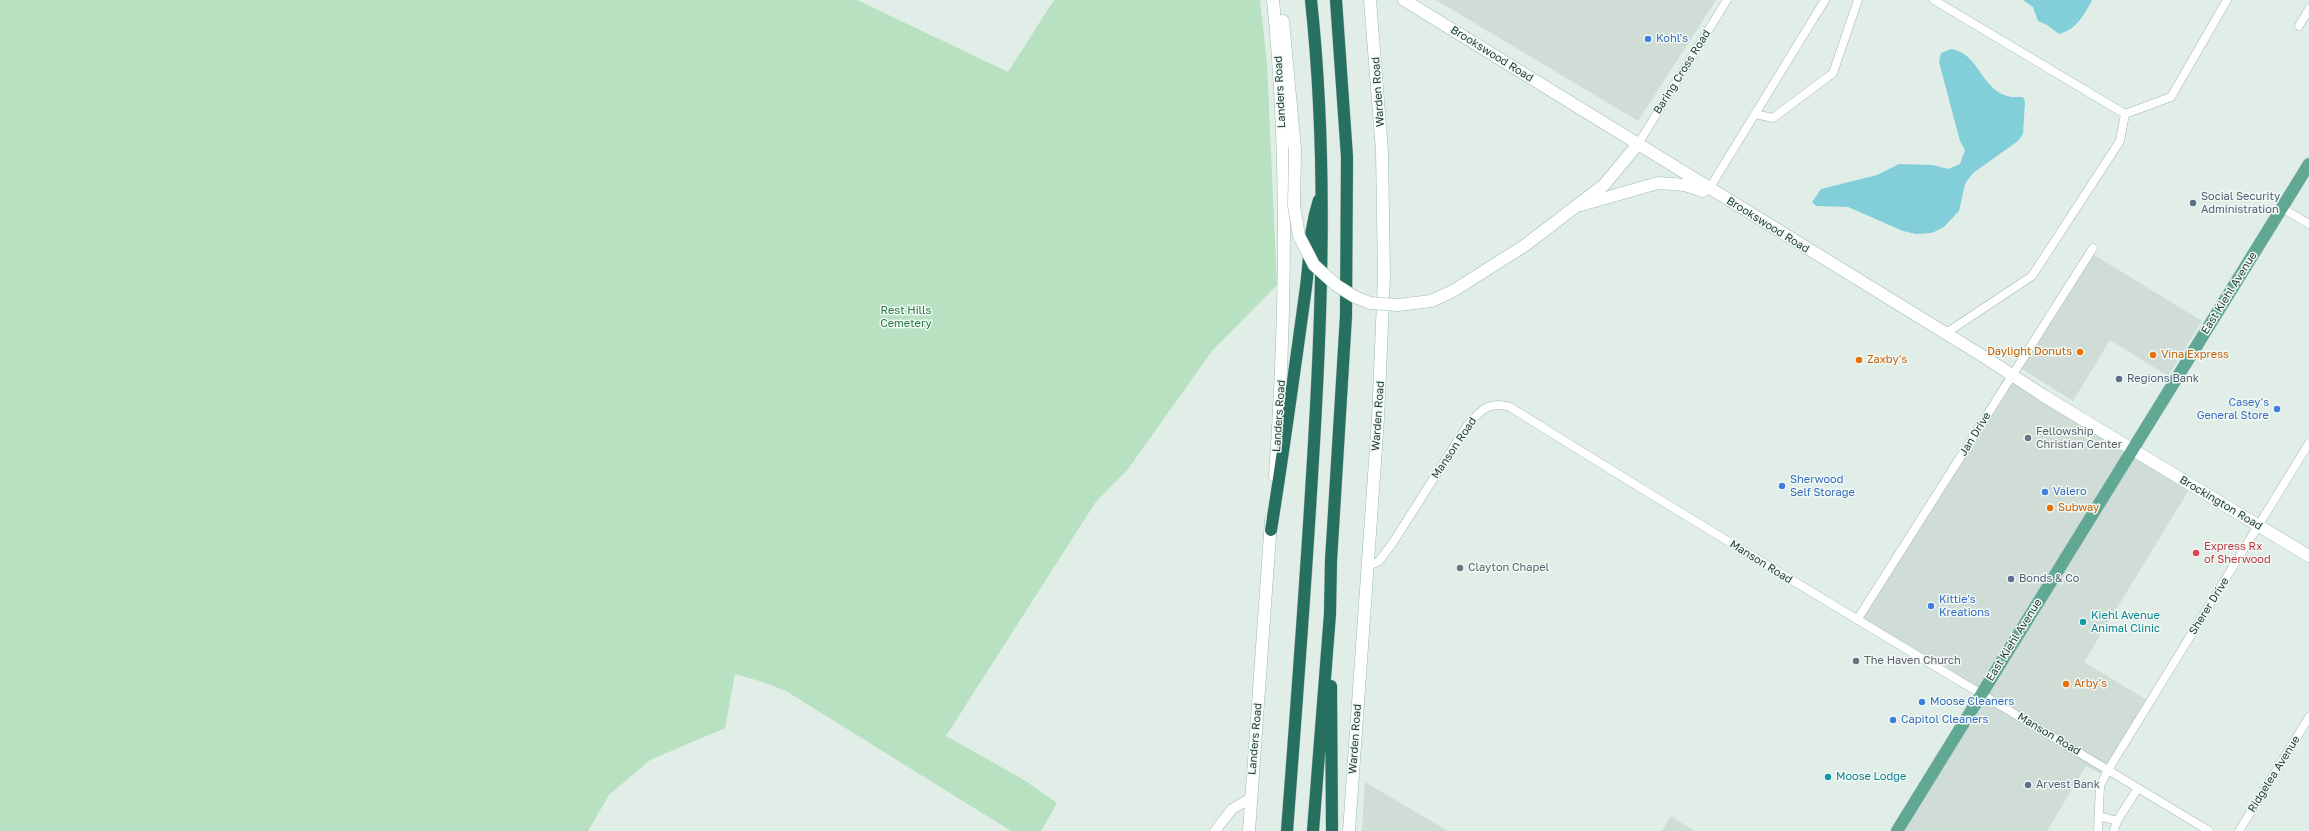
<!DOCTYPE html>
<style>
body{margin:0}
canvas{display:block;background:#e1ede7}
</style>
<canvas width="2309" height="831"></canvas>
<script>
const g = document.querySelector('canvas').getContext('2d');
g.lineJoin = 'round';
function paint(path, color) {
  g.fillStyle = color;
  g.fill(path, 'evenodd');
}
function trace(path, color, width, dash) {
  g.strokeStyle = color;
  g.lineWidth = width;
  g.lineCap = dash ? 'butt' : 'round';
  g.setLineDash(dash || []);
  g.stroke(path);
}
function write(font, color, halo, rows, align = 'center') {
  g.font = font + ' "Golos Text",sans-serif';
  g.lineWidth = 3;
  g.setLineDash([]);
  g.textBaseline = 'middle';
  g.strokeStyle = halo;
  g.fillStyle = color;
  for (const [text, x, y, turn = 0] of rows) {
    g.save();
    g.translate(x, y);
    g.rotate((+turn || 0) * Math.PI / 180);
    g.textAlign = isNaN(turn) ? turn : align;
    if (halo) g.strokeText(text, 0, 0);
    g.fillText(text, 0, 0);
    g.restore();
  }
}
paint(new Path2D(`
 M1436,0H1716L1638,121Z
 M2086,250L2202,321L2168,376L2110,340L2073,401L2016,365Z
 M2008,372L2192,485L2084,662L2150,702L2108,770L2099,773L2086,766L2047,831H1897L1982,694L1857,620Z
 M1365,782L1448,831H1362Z
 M1671,816L1694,831H1662Z`), '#cfddd6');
paint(new Path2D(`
 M0,0H857L1008,72L1054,0H1260L1267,64L1277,285L1212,351L1128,469L1095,503L946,736L1024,780L1057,803L1041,831H1011L786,691L763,682L735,674L725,728L650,760L609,795L588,831H0Z`), '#b7e1c1');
paint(new Path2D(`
 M2023,0H2092C2085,14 2076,30 2059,34L2047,25L2038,21L2033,7Z
 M1951,49C1980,53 1980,91 2011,97C2015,97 2019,97 2023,97L2025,102L2023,134L2018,141L1973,173L1965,184L1959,211L1944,227L1932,233L1916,234L1903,231L1848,207L1816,206L1812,202L1821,189L1877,175L1899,164L1933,165L1948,169L1960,164L1965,150L1960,141L1939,62L1941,53Z`), '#82ced9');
const minor = new Path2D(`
 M1934,0L2125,114
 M2299,26L2309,9
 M1755,114L1773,118L1833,73L1858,0
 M1638,144L1727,0
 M1709,189L1825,0
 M2282,208L2309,224
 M1946,333L2032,276L2120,141L2125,114L2171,97L2227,0
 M1367,567L1379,561L1392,544L1467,426C1480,411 1489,400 1510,407C1741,552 1976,690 2209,831
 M1857,620L2093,248
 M2099,816L2117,821
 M2098,831L2100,786L2108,770L2309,443
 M2114,831L2117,821L2138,788
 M2239,831L2309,717`);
const tertiary = new Path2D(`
 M1215,831L1232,809L1251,798`);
const secondary = new Path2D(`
 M1273,0C1289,158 1286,318 1275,476
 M1404,0L1986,358L2044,396L2309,556
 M1283,21L1295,149
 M1581,205L1658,183L1685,185L1703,191
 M1398,305L1431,301L1453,291L1524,246L1604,185L1638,144
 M1249,831L1271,520
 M1349,831L1378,419L1384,277L1382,151L1370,0`);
const primary = new Path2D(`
 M1897,831L2309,164`);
const motorway = new Path2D(`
 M1271,530C1284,449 1295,368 1306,287C1310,256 1309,230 1319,200
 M1331,686L1332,831
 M1287,831C1296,713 1305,595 1312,476C1322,318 1328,158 1311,0
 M1313,831L1330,614L1331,561L1346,316L1347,157L1336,0`);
trace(minor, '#a3b6af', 9);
trace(tertiary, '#a3b6af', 11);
trace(secondary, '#9ebbb0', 13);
trace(primary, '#c0cac7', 13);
trace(motorway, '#c0cac7', 13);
trace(minor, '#fff', 8);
trace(tertiary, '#fff', 10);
trace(secondary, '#fff', 12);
trace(primary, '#60a894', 12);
trace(motorway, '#27705f', 12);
const secondaryBridge = new Path2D(`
 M1295,149L1294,206L1299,236L1314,265L1336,285L1355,297L1370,303L1398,305`);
trace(secondaryBridge, '#9ebbb0', 13, []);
trace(secondaryBridge, '#fff', 12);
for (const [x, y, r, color] of [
 [1648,39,4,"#3f7fe0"],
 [2193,203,4,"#5c6f8a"],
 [2080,352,4,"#e8710a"],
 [2153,355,4,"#e8710a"],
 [1859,360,4,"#e8710a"],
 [2119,379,4,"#5c6f8a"],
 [2277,409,4,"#3f7fe0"],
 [2028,438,4,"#6b7280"],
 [1782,486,4,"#3f7fe0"],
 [2045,492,4,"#3f7fe0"],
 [2050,508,4,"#e8710a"],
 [2196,553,4,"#e0444e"],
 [1460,568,4,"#6b7280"],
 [2011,579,4,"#5c6f8a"],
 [1931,606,4,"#3f7fe0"],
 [2083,622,4,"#0f9aa8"],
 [1856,661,4,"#6b7280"],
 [2066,684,4,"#e8710a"],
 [1922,702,4,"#3f7fe0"],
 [1893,720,4,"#3f7fe0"],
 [1828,777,4,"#0f9aa8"],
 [2028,785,4,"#5c6f8a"]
]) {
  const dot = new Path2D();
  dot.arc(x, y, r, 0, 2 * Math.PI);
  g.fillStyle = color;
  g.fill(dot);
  trace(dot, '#f2f9f5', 1.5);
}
write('11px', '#366cbe', '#f2f9f5', [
 ["Kohl's",1656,39],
 ["Casey's",2269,403,"right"],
 ["General Store",2269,416,"right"],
 ["Sherwood",1790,480],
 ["Self Storage",1790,493],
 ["Valero",2053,492],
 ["Kittie's",1939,600],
 ["Kreations",1939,613],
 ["Moose Cleaners",1930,702],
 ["Capitol Cleaners",1901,720]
], 'left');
write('11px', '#1f4037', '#f2f9f5', [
 ["Brookswood Road",1492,54,32],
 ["Baring Cross Road",1682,72,-58],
 ["Landers Road",1280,92,-93],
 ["Warden Road",1378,92,-94],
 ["Brookswood Road",1768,225,32],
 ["East Kiehl Avenue",2229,293,-58],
 ["Landers Road",1279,416,-86],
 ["Warden Road",1378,416,-86],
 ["Jan Drive",1975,434,-58],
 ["Manson Road",1454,448,-56],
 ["Brockington Road",2221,503,31],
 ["Manson Road",1761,562,32],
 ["Sherer Drive",2209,606,-58],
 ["East Kiehl Avenue",2014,640,-58],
 ["Manson Road",2049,734,31],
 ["Landers Road",1255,739,-85],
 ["Warden Road",1355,739,-86],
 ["Ridgelea Avenue",2274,774,-58]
]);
write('11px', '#4e5e75', '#f2f9f5', [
 ["Social Security",2201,197],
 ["Administration",2201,210],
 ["Regions Bank",2127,379],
 ["Bonds & Co",2019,579],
 ["Arvest Bank",2036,785]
], 'left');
write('11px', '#247c44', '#f2f9f5', [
 ["Rest Hills",906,311],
 ["Cemetery",906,324]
]);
write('11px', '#c56008', '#f2f9f5', [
 ["Daylight Donuts",2072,352,"right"],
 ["Vina Express",2161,355],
 ["Zaxby's",1867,360],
 ["Subway",2058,508],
 ["Arby's",2074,684]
], 'left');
write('11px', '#5b616d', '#f2f9f5', [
 ["Fellowship",2036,432],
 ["Christian Center",2036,445],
 ["Clayton Chapel",1468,568],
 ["The Haven Church",1864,661]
], 'left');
write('11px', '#be3a42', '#f2f9f5', [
 ["Express Rx",2204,547],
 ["of Sherwood",2204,560]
], 'left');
write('11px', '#0d838f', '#f2f9f5', [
 ["Kiehl Avenue",2091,616],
 ["Animal Clinic",2091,629],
 ["Moose Lodge",1836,777]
], 'left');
</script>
